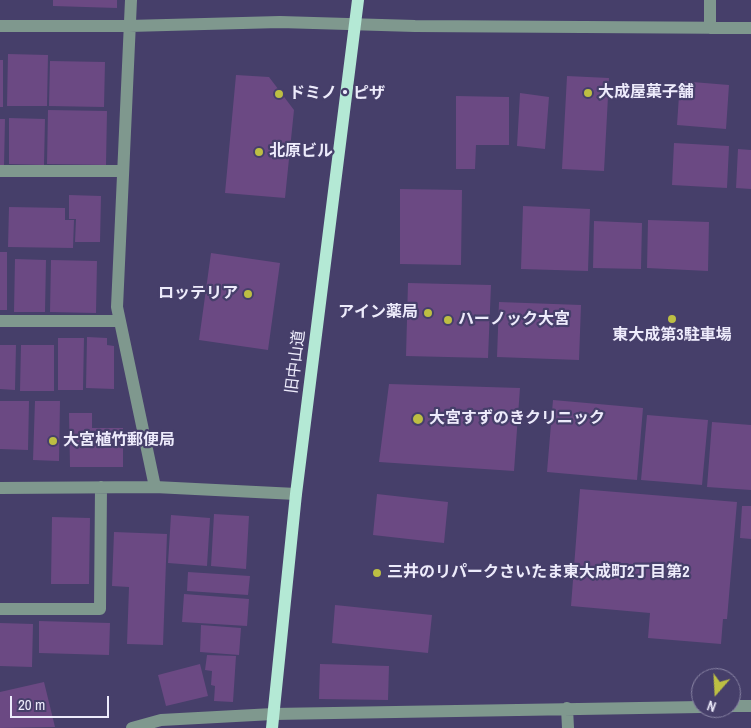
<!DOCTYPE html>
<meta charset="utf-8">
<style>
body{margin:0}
#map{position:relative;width:751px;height:728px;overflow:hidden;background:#463f6a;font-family:"Archivo Narrow",sans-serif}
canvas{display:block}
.north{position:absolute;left:691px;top:668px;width:50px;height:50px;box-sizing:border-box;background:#463f6a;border:1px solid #8984a4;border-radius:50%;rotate:199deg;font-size:14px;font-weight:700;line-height:20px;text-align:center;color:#edebfb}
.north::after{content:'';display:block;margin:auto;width:18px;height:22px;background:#bdbf43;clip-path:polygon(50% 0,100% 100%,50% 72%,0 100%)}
.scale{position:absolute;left:10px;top:696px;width:99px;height:22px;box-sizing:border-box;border:2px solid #edebfb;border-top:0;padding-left:6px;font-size:15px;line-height:18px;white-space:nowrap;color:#edebfb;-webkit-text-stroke:4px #463f6a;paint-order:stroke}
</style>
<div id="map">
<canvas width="751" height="728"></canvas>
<div class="north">N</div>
<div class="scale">20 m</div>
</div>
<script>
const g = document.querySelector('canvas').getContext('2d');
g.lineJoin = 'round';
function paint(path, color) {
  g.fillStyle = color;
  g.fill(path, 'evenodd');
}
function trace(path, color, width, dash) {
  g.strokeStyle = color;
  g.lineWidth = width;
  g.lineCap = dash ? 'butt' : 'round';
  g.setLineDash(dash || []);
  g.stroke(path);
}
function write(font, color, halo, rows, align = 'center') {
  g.font = font + ' "Archivo Narrow","Noto Sans JP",sans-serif';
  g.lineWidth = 4.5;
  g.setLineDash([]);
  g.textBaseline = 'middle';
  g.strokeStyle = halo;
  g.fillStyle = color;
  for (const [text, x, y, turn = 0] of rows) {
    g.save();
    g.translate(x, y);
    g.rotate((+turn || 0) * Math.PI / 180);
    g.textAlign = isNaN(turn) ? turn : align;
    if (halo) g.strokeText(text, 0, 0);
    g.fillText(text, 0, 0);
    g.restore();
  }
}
paint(new Path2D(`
 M53,0H117V8L53,6Z
 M8,54L48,55L47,106H7Z
 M0,60H3V107H0Z
 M50,61L105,62L104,107L49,106Z
 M236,75L269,77L294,110L285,198L225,193Z
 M567,76L609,78L604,171L562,169Z
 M680,81L729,85L726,129L677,125Z
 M520,93L549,97L545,149L517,146Z
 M456,96L509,97V145H476L475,169H456Z
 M48,110L107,111L106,165L47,164Z
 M9,118L45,119L44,165L9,164Z
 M0,119H5L4,166H0Z
 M674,143L729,146L727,188L672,185Z
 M738,149L751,150V189L736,188Z
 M400,189L462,190L461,265L400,264Z
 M69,195L101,196L100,242H75L76,219H69Z
 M523,206L590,209L588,271L521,269Z
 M9,207L65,208V220H74L73,248L8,247Z
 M648,220L709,222L708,271L647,268Z
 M594,221L642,223L641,269L593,268Z
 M0,252H7V310H0Z
 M211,253L280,263L268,350L199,340Z
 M15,259L46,260L45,312H14Z
 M51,260L97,261L96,313L50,312Z
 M408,283L491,285L488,358L406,356Z
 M499,302L581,305L579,360L497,357Z
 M87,337L107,338V345L114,346V389L86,388Z
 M58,338H84L83,390H58Z
 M0,345H16L15,390L0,389Z
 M21,345H54V391H20Z
 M389,384L520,388L514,471L379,462Z
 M553,400L643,408L637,480L547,472Z
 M0,401H29L28,450L0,449Z
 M35,401H60L59,461L33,460Z
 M69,413H92V428H123V467H70Z
 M647,415L708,420L702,485L641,480Z
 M712,422L751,425V490L707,487Z
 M580,489L737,502L727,619H723L721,644L648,638L650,613L571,606Z
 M377,494L448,502L444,543L373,535Z
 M742,506H751V539L740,538Z
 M214,514L249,516L246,569L211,566Z
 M171,515L210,518L207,566L168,563Z
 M52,517L90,518L89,584H51Z
 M114,532L167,534L163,645L127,644L129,587L112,586Z
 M188,572L250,576L248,595L187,591Z
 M184,594L249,599L247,626L182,622Z
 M335,605L432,615L428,653L332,643Z
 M39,621L110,623L109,655L39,653Z
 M0,623L33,624L32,667L0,666Z
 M201,625L241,628L239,655L200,652Z
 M207,655L236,656L233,702L214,701L215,686L211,685L212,671L205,670Z
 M200,664L208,696L166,706L158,675Z
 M320,664L389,666L388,700L319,699Z
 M44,682L55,727L0,728V692Z`), '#6b4983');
trace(new Path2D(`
 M131,0L117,307L155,487
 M0,26H129L280,22L415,26L751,28
 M710,28V0
 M0,171H123
 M0,321H120
 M0,488L155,487L296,494
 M0,609H100L101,487
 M731,706H751
 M567,708L568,728
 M132,728L161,720L273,714L701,707`), '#7f988e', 12);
trace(new Path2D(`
 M272,728L296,494L358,0`), '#b4e9d5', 12);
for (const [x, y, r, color] of [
 [588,93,5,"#bdbf43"],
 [279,94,5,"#bdbf43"],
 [259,152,5,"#bdbf43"],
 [248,294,5,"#bdbf43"],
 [428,313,5,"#bdbf43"],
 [672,319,5,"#bdbf43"],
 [448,320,5,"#bdbf43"],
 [418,419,6,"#bdbf43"],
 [53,441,5,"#bdbf43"],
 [377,573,5,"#bdbf43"]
]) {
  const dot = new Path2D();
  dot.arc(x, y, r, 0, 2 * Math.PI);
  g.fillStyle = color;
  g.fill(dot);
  trace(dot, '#463f6a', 2);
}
write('bold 16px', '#edebfb', '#463f6a', [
 ["大成屋菓子舗",598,93],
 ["ドミノ・ピザ",289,94],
 ["北原ビル",269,152],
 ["ロッテリア",238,294,"right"],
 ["アイン薬局",418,313,"right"],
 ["ハーノック大宮",458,320],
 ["東大成第3駐車場",672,336,"center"],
 ["大宮すずのきクリニック",429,419],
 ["大宮植竹郵便局",63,441],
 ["三井のリパークさいたま東大成町2丁目第2",387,573]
], 'left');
write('16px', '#edebfb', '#463f6a', [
 ["旧中山道",296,362,-83]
]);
</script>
